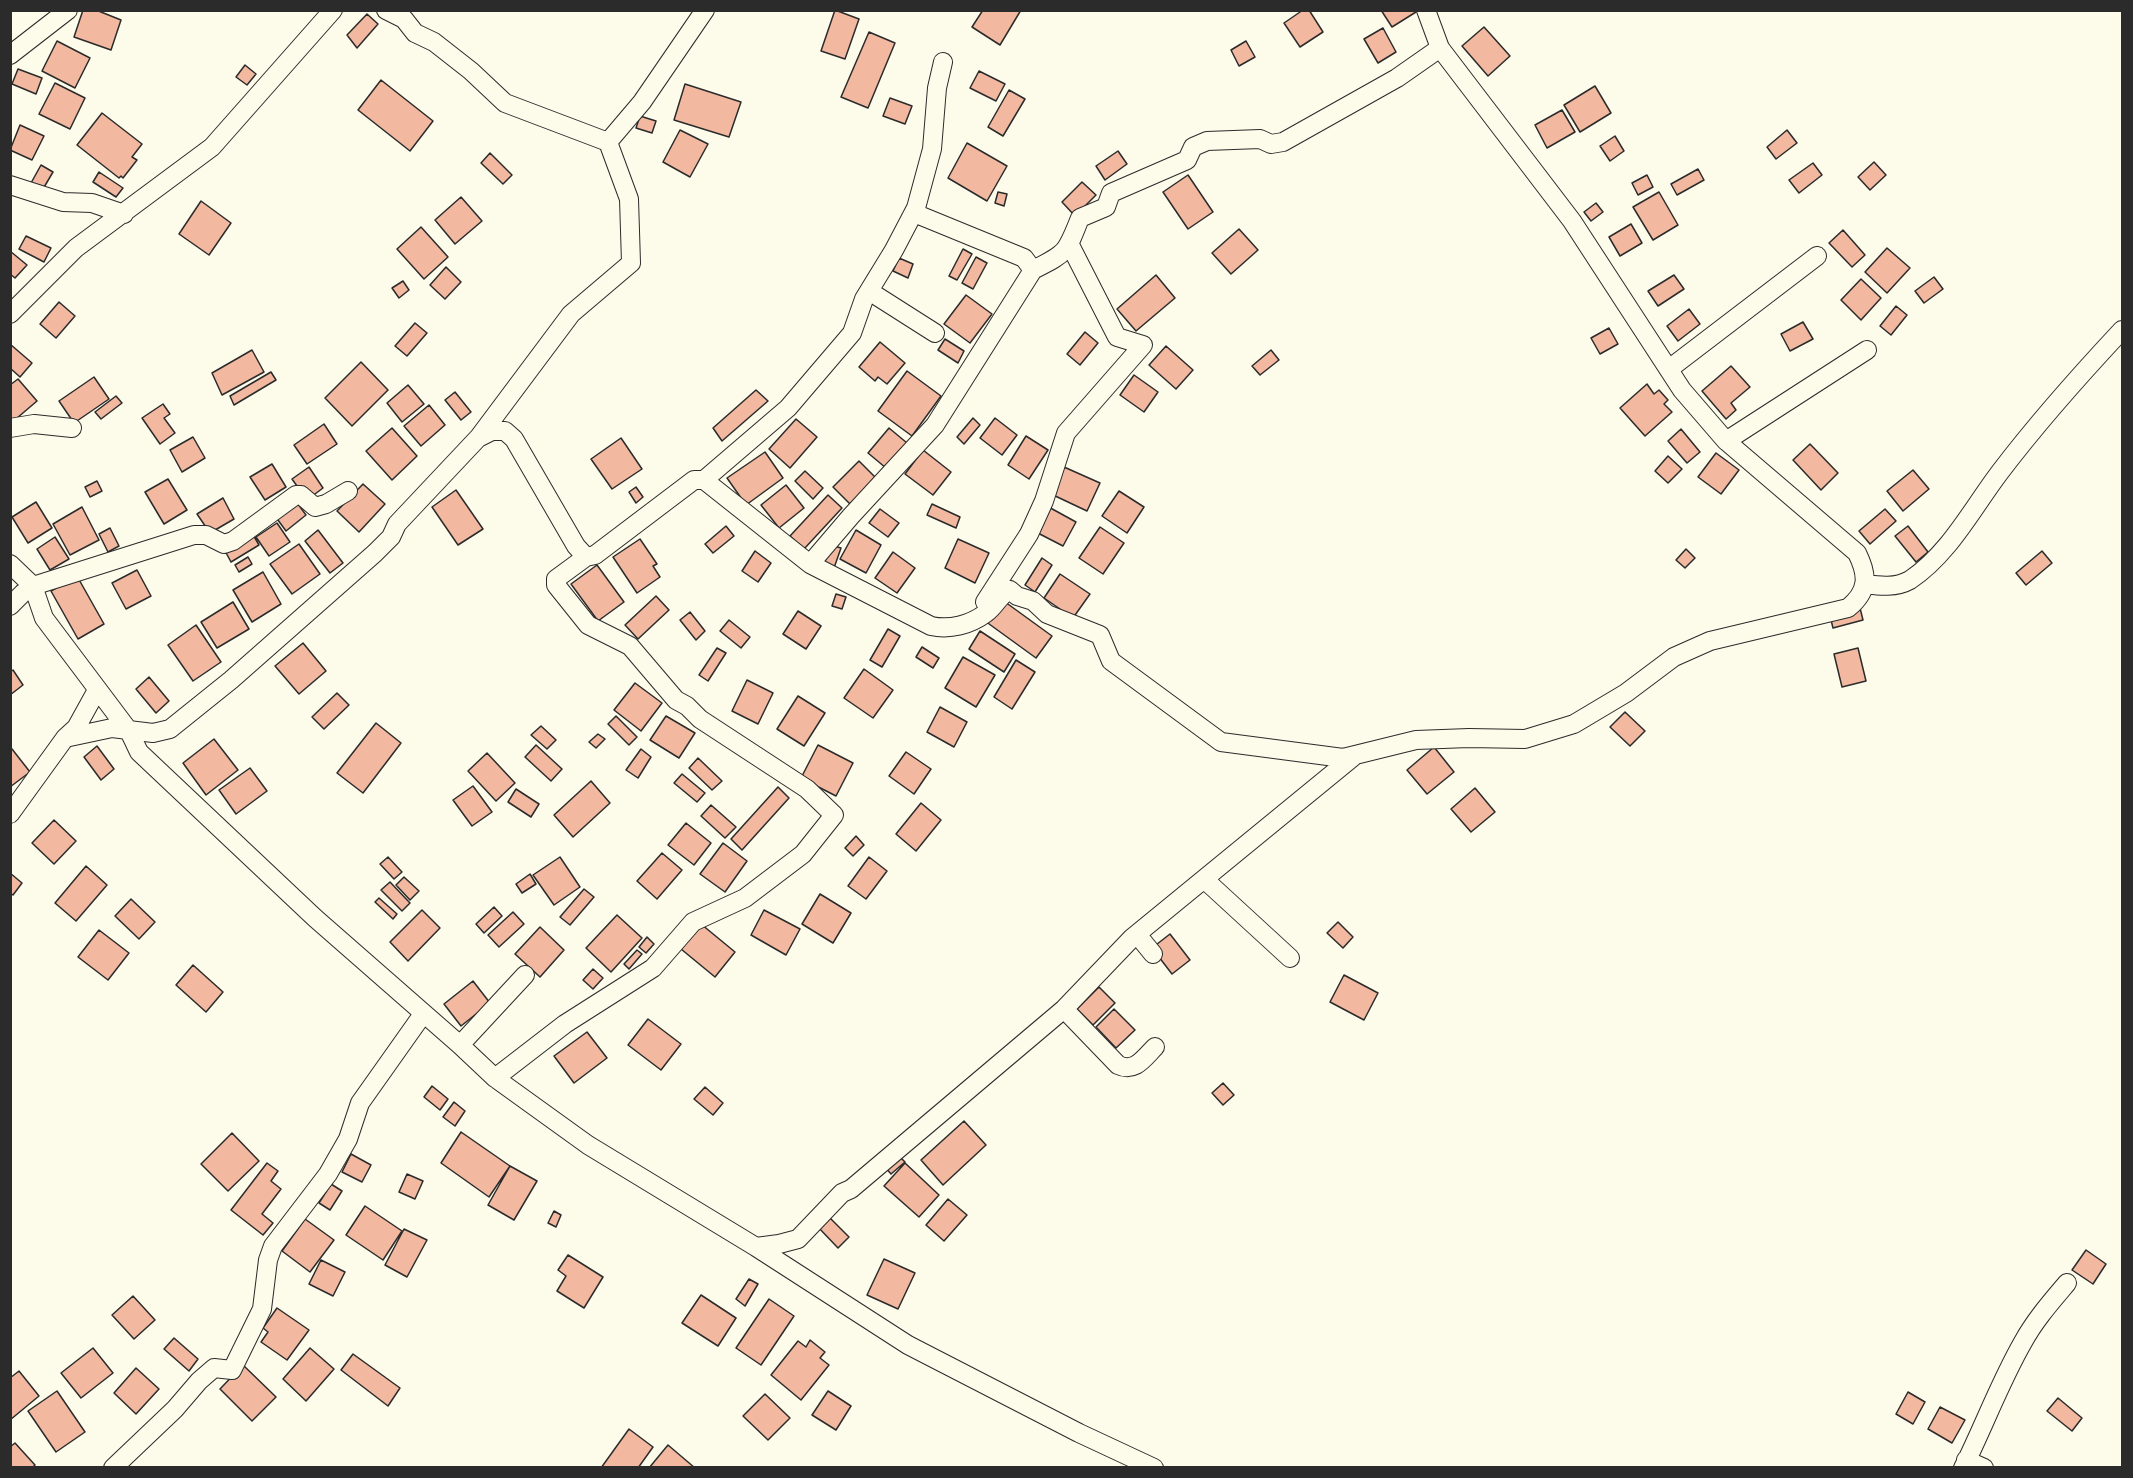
<!DOCTYPE html>
<style>
body{margin:0}
#map{position:relative;width:2133px;height:1478px;overflow:hidden;background:#fdfbea;font-family:"Public Sans",sans-serif}
canvas{display:block}
.frame{position:absolute;inset:0;border:12px solid #2b2b2b;pointer-events:none}
</style>
<div id="map">
<canvas width="2133" height="1478"></canvas>
<div class="frame"></div>
</div>
<script>
const g = document.querySelector('canvas').getContext('2d');
g.lineJoin = 'round';
function paint(path, color) {
  g.fillStyle = color;
  g.fill(path, 'evenodd');
}
function trace(path, color, width, dash) {
  g.strokeStyle = color;
  g.lineWidth = width;
  g.lineCap = dash ? 'butt' : 'round';
  g.setLineDash(dash || []);
  g.stroke(path);
}
const building = new Path2D(`
 M83,10H96L121,20L111,50L74,37Z
 M835,10L859,19L845,59L821,51Z
 M983,10H1021L1000,45L972,27Z
 M1303,10H1309L1323,32L1300,47L1284,23Z
 M1381,10H1415L1416,12L1392,27Z
 M367,14L378,24L357,48L347,35Z
 M1484,27L1510,56L1488,76L1462,46Z
 M1383,28L1396,52L1378,63L1364,39Z
 M869,32L895,43L868,108L841,97Z
 M57,41L90,58L75,88L42,71Z
 M1246,41L1255,57L1239,66L1231,50Z
 M245,65L256,74L247,85L236,77Z
 M18,69L42,78L36,94L12,84Z
 M979,71L1005,84L996,101L970,88Z
 M381,80L433,121L410,151L358,110Z
 M55,83L85,98L70,129L39,114Z
 M685,84L741,102L729,137L674,120Z
 M1595,86L1611,113L1580,132L1564,105Z
 M1009,90L1025,99L1003,136L988,127Z
 M890,98L912,106L905,124L883,116Z
 M1562,110L1575,132L1547,148L1535,125Z
 M102,113L142,144L132,157L137,160L123,178L121,176L119,178L77,145Z
 M640,116L656,121L652,133L636,128Z
 M20,125L44,136L32,160L10,150Z
 M680,130L708,144L690,177L663,162Z
 M1787,130L1797,143L1776,159L1767,147Z
 M1615,136L1624,151L1610,161L1600,146Z
 M967,143L1007,166L987,201L948,178Z
 M1118,151L1127,164L1105,180L1096,166Z
 M490,153L512,175L503,184L481,163Z
 M1874,162L1886,175L1870,190L1858,177Z
 M1813,163L1822,175L1799,193L1789,180Z
 M41,165L53,172L43,189L31,183Z
 M1698,169L1704,180L1677,195L1671,184Z
 M99,172L123,188L116,197L93,182Z
 M1188,175L1213,212L1188,229L1163,192Z
 M1647,175L1653,187L1638,195L1632,183Z
 M1082,182L1096,195L1075,216L1062,202Z
 M998,192L1007,194L1004,206L995,203Z
 M1659,192L1678,225L1653,240L1633,207Z
 M461,197L482,221L455,244L435,220Z
 M201,201L231,223L209,255L179,234Z
 M1596,203L1603,212L1591,221L1584,212Z
 M1631,224L1642,243L1620,256L1609,237Z
 M421,227L448,257L424,279L397,249Z
 M1239,229L1258,250L1231,274L1212,253Z
 M1843,230L1865,255L1852,267L1829,243Z
 M26,236L51,248L44,262L19,249Z
 M1887,248L1910,268L1887,293L1865,272Z
 M963,249L972,254L957,280L949,276Z
 M10,251L27,265L15,278L10,274Z
 M976,257L987,263L973,289L962,283Z
 M899,258L913,264L908,278L893,271Z
 M446,267L461,282L445,299L430,285Z
 M1156,275L1175,298L1136,331L1117,309Z
 M1674,275L1684,289L1658,306L1648,291Z
 M1934,277L1943,289L1924,303L1915,291Z
 M1861,279L1881,298L1861,320L1841,300Z
 M403,281L409,290L399,298L392,288Z
 M966,295L992,314L970,343L944,324Z
 M59,302L75,316L56,338L40,324Z
 M1896,306L1907,315L1891,335L1880,326Z
 M1689,309L1700,324L1678,341L1667,326Z
 M1803,322L1813,339L1790,351L1781,334Z
 M415,323L427,333L407,356L395,346Z
 M1609,328L1618,344L1600,354L1591,338Z
 M1085,332L1098,343L1080,365L1067,354Z
 M945,339L964,351L958,363L938,350Z
 M880,342L905,363L887,384L878,377L875,381L859,367Z
 M10,344L32,363L20,377L10,368Z
 M1166,346L1193,370L1176,389L1149,365Z
 M252,350L264,372L222,395L212,373Z
 M1271,350L1279,360L1260,375L1252,366Z
 M361,362L388,390L352,426L325,398Z
 M1731,366L1750,387L1731,403L1736,410L1726,419L1702,391Z
 M907,371L941,396L912,436L878,411Z
 M271,372L276,380L234,405L230,396Z
 M1134,375L1158,392L1144,412L1120,395Z
 M94,377L109,399L74,423L59,401Z
 M18,379L37,401L10,424V385Z
 M1647,384L1654,394L1659,390L1668,400L1664,404L1672,412L1645,436L1620,408Z
 M408,385L424,404L402,422L387,403Z
 M756,390L768,401L722,441L713,428Z
 M455,392L471,412L461,420L445,400Z
 M116,396L122,403L101,419L95,412Z
 M163,404L170,414L164,418L175,433L160,444L142,418Z
 M429,405L445,425L421,446L404,426Z
 M973,418L980,425L964,444L957,437Z
 M995,418L1017,435L1002,455L980,438Z
 M796,419L817,437L790,468L769,449Z
 M324,424L337,444L307,464L294,445Z
 M392,428L417,456L392,480L366,451Z
 M889,428L907,443L886,468L868,453Z
 M1681,429L1700,452L1687,463L1668,441Z
 M1026,436L1048,450L1029,479L1008,465Z
 M193,437L205,458L182,472L170,450Z
 M621,438L642,469L612,489L591,459Z
 M1810,444L1838,473L1821,490L1793,460Z
 M923,450L951,472L933,495L905,474Z
 M765,452L783,478L746,505L727,478Z
 M1716,453L1739,470L1721,494L1698,477Z
 M1668,456L1682,469L1668,483L1655,471Z
 M859,461L876,478L850,504L833,487Z
 M272,464L286,487L265,500L250,477Z
 M309,467L323,488L307,500L292,479Z
 M1064,467L1100,483L1087,511L1051,494Z
 M1913,470L1929,489L1903,511L1887,491Z
 M805,471L823,488L813,499L795,481Z
 M168,479L187,510L164,524L145,492Z
 M97,481L102,491L90,497L85,487Z
 M363,484L385,504L359,532L337,511Z
 M786,485L804,508L779,528L761,505Z
 M636,487L643,497L636,503L629,492Z
 M456,490L483,529L458,545L432,507Z
 M1119,491L1144,507L1127,533L1102,516Z
 M828,495L842,508L804,549L790,536Z
 M223,498L234,519L210,533L197,514Z
 M295,500L306,515L286,531L275,516Z
 M36,502L52,528L28,543L12,517Z
 M932,504L960,517L956,528L927,515Z
 M1045,505L1076,522L1063,546L1032,530Z
 M82,507L99,540L70,555L53,524Z
 M880,509L899,523L888,537L869,523Z
 M1885,509L1896,521L1870,544L1859,531Z
 M277,523L290,542L269,556L256,537Z
 M726,526L734,536L713,553L705,544Z
 M1908,526L1928,552L1916,562L1895,536Z
 M1100,527L1124,543L1103,574L1079,558Z
 M110,528L119,546L108,552L99,534Z
 M318,530L343,563L330,573L305,541Z
 M856,530L881,545L866,573L840,559Z
 M252,533L259,545L231,562L224,549Z
 M55,537L69,559L50,570L37,549Z
 M640,539L657,564L653,566L660,577L637,593L613,557Z
 M958,539L989,553L975,583L945,568Z
 M299,544L320,574L292,594L270,564Z
 M831,545L841,548L834,568L824,564Z
 M1686,549L1695,558L1685,568L1676,560Z
 M755,551L771,563L758,582L742,571Z
 M2042,551L2052,563L2026,585L2016,573Z
 M893,552L915,568L897,593L875,578Z
 M248,557L252,564L239,572L235,565Z
 M1042,558L1052,565L1035,592L1025,585Z
 M597,565L624,602L598,621L571,584Z
 M137,570L151,596L126,609L112,583Z
 M263,572L281,604L252,622L233,590Z
 M1060,574L1090,594L1073,618L1044,598Z
 M77,576L104,624L78,639L51,591Z
 M836,594L846,597L842,609L832,606Z
 M656,596L669,610L638,639L625,625Z
 M1001,599L1052,636L1036,658L985,621Z
 M233,602L249,629L217,648L201,622Z
 M1860,608L1863,620L1833,628L1830,616Z
 M798,611L821,626L806,649L783,634Z
 M690,612L705,631L696,640L680,620Z
 M729,620L750,637L741,648L720,631Z
 M196,625L221,662L193,681L168,645Z
 M888,629L900,636L882,667L870,660Z
 M980,631L1015,654L1004,672L969,649Z
 M303,643L326,671L299,694L275,666Z
 M922,647L939,658L933,668L916,657Z
 M717,648L726,653L708,681L699,675Z
 M1858,648L1866,681L1842,687L1834,654Z
 M963,657L995,675L976,707L945,688Z
 M1016,660L1035,672L1012,709L994,697Z
 M864,669L893,690L873,718L844,698Z
 M13,670L23,685L10,695V672Z
 M149,677L169,701L156,713L136,689Z
 M747,680L773,693L758,724L732,711Z
 M635,683L662,703L641,731L614,710Z
 M337,693L349,705L324,729L312,717Z
 M798,696L825,713L804,746L777,729Z
 M940,707L967,722L954,747L927,732Z
 M1625,712L1645,731L1630,746L1610,727Z
 M616,716L637,737L629,745L608,724Z
 M666,716L695,733L679,758L650,740Z
 M376,723L401,743L363,793L337,773Z
 M541,726L556,740L547,749L531,735Z
 M598,734L605,739L596,748L589,742Z
 M214,739L238,770L206,795L183,763Z
 M536,745L562,769L551,781L525,757Z
 M818,745L853,763L836,796L801,778Z
 M97,746L114,769L101,780L84,757Z
 M1434,747L1454,772L1427,794L1407,770Z
 M12,749L30,772L10,787V750Z
 M641,749L651,757L638,778L626,770Z
 M906,752L931,769L914,794L889,776Z
 M487,753L515,783L496,801L468,771Z
 M698,758L722,781L712,790L689,768Z
 M250,768L267,791L236,814L219,790Z
 M682,774L705,793L697,802L674,783Z
 M591,781L610,803L573,837L554,815Z
 M473,786L492,812L472,826L453,800Z
 M778,787L789,798L742,850L731,839Z
 M1475,788L1495,812L1471,832L1451,809Z
 M516,789L539,804L531,817L508,802Z
 M921,803L941,820L916,851L896,834Z
 M711,805L736,827L725,838L701,816Z
 M54,820L76,841L54,864L32,843Z
 M686,823L711,843L694,865L668,845Z
 M856,836L864,845L853,856L845,848Z
 M723,843L747,861L725,892L700,874Z
 M662,853L682,870L657,899L637,881Z
 M388,857L402,872L394,879L380,864Z
 M560,857L580,887L554,905L533,875Z
 M869,857L887,871L866,899L848,886Z
 M86,866L107,885L76,921L55,903Z
 M10,873L22,883L13,895L10,893Z
 M530,874L536,884L522,893L516,884Z
 M404,877L419,891L410,900L396,885Z
 M390,882L410,903L402,911L381,890Z
 M584,889L594,897L570,925L560,917Z
 M820,894L851,913L833,943L802,924Z
 M379,898L397,914L393,919L375,902Z
 M131,899L155,922L139,939L115,916Z
 M494,907L502,916L484,933L476,924Z
 M422,910L440,928L408,961L390,942Z
 M764,910L800,929L786,955L751,935Z
 M513,912L524,924L499,947L488,935Z
 M617,915L642,938L611,972L586,948Z
 M1338,922L1353,937L1343,948L1327,933Z
 M701,924L735,952L715,977L681,949Z
 M540,927L564,950L540,977L515,954Z
 M99,930L129,953L108,980L78,957Z
 M1170,934L1190,960L1172,974L1152,948Z
 M647,937L654,944L646,953L639,947Z
 M637,950L642,954L629,969L624,964Z
 M193,965L223,992L206,1012L176,985Z
 M593,969L603,978L593,989L583,980Z
 M1344,975L1378,993L1364,1020L1330,1002Z
 M473,981L490,1003L461,1026L444,1004Z
 M1099,987L1115,1003L1093,1025L1077,1009Z
 M1114,1009L1135,1030L1116,1048L1096,1027Z
 M648,1019L681,1044L661,1070L628,1045Z
 M587,1032L607,1058L574,1083L554,1056Z
 M1223,1083L1234,1095L1223,1105L1212,1093Z
 M432,1086L448,1099L440,1110L424,1097Z
 M705,1087L723,1103L713,1115L694,1099Z
 M454,1102L465,1111L455,1126L443,1117Z
 M964,1121L986,1145L943,1185L921,1160Z
 M461,1132L510,1166L489,1197L441,1163Z
 M232,1133L259,1161L228,1191L201,1164Z
 M351,1154L371,1165L362,1182L342,1172Z
 M898,1155L905,1162L891,1174L885,1167Z
 M267,1163L278,1171L271,1181L281,1189L262,1214L273,1223L263,1235L231,1210Z
 M905,1163L939,1195L919,1217L884,1186Z
 M510,1166L537,1181L514,1220L488,1205Z
 M407,1174L423,1181L415,1199L399,1192Z
 M331,1184L342,1191L330,1210L319,1203Z
 M948,1199L967,1215L944,1241L926,1225Z
 M365,1206L402,1231L383,1260L346,1235Z
 M554,1211L561,1215L556,1227L548,1223Z
 M828,1216L849,1237L838,1248L817,1226Z
 M305,1219L334,1240L310,1272L282,1251Z
 M404,1229L427,1240L407,1277L385,1265Z
 M2086,1250L2106,1264L2093,1284L2072,1270Z
 M568,1255L603,1277L584,1308L557,1291L566,1276L558,1270Z
 M884,1259L915,1273L898,1309L867,1295Z
 M321,1260L345,1272L333,1296L309,1284Z
 M749,1279L758,1284L745,1306L736,1299Z
 M701,1295L736,1318L718,1346L682,1323Z
 M133,1296L155,1320L134,1339L112,1315Z
 M769,1299L794,1316L761,1365L736,1348Z
 M277,1308L309,1330L287,1360L261,1342L268,1332L263,1328Z
 M174,1338L198,1359L189,1371L164,1349Z
 M810,1340L825,1352L820,1358L829,1365L801,1400L771,1375L798,1341L806,1347Z
 M93,1348L113,1373L81,1398L61,1373Z
 M310,1348L334,1369L306,1401L283,1379Z
 M353,1354L400,1388L388,1406L341,1370Z
 M243,1365L276,1397L252,1421L220,1389Z
 M136,1368L159,1389L136,1414L114,1393Z
 M19,1371L39,1396L10,1420V1378Z
 M57,1391L85,1432L56,1452L28,1411Z
 M828,1391L851,1406L836,1430L812,1415Z
 M1908,1392L1925,1402L1913,1424L1896,1414Z
 M765,1394L790,1418L768,1440L743,1416Z
 M2058,1398L2082,1418L2072,1431L2047,1411Z
 M1940,1407L1965,1420L1952,1443L1928,1429Z
 M629,1429L653,1447L638,1468H601Z
 M15,1443L35,1465L32,1468H10V1447Z
 M668,1445L695,1468H649Z`);
paint(building, '#f2b8a0');
trace(building, '#2b2b2b', 1.5);
const street = new Path2D(`
 M386,10L404,19L415,33L434,42L471,71L505,103L608,142
 M1426,10L1440,48
 M10,55L68,10
 M10,185L63,202L92,203L124,214
 M869,291L935,333
 M10,314L76,248L212,147L333,10
 M1669,369L1817,256
 M10,428L34,424L72,428
 M479,437L571,314L631,263L629,199L608,142L642,102L705,10
 M1726,441L1867,350
 M704,480L810,564L931,626C950,630 970,625 986,613C996,606 999,595 1010,590L1017,596L1033,601L1047,614L1100,635L1111,661L1221,742L1343,758L1416,740L1469,738L1525,739L1574,724L1626,693L1674,657L1710,641L1848,608C1869,591 1868,575 1857,553L1726,441L1682,390L1572,221L1440,48L1397,78L1283,142L1271,144L1260,139L1207,141L1193,147L1187,160L1111,193L1106,207L1080,218C1066,254 1066,253 1033,270L1024,258L914,213
 M10,564L33,586L44,618L129,731L139,752L315,918L460,1045L495,1078L588,1145L756,1247L908,1345L1079,1433L1154,1468
 M810,564L851,516L935,425L1033,270
 M1865,584C1880,586 1896,588 1910,580C1949,554 1972,509 2000,472C2038,422 2079,376 2122,330
 M985,602L1029,534L1044,501L1066,433L1143,345L1117,337L1070,245
 M10,606L23,593L33,586L194,535H206L224,544L233,541L296,495H301L315,507L326,504L348,491
 M65,738L112,728L153,733L170,729L231,680L375,553L391,537L397,524L478,438L492,431H505L514,439L576,546L586,557
 M10,814L65,738L76,728L97,690
 M1204,879L1290,958
 M1132,938L1353,757
 M1064,1009L1118,1065C1135,1073 1144,1058 1155,1047
 M460,1045L525,975
 M495,1078L565,1024L653,968L693,922L745,898L803,854L834,815L807,789L700,719L687,706L676,700L630,646L588,625L556,585V579L586,557L595,555L694,480H704L788,408L852,333L864,299L894,250L916,208L932,149L937,88L943,62
 M756,1247L779,1244L798,1239L842,1193L851,1189L1064,1009L1132,938H1140L1153,954
 M1966,1460L1984,1468
 M113,1468L175,1409L199,1381L214,1368L232,1370L262,1309L268,1260L273,1246L328,1174L348,1139L360,1103L423,1014
 M1963,1468C1984,1426 2000,1382 2023,1342C2035,1320 2051,1302 2067,1283`);
trace(street, '#2b2b2b', 20);
trace(street, '#fdfbea', 18);
</script>
